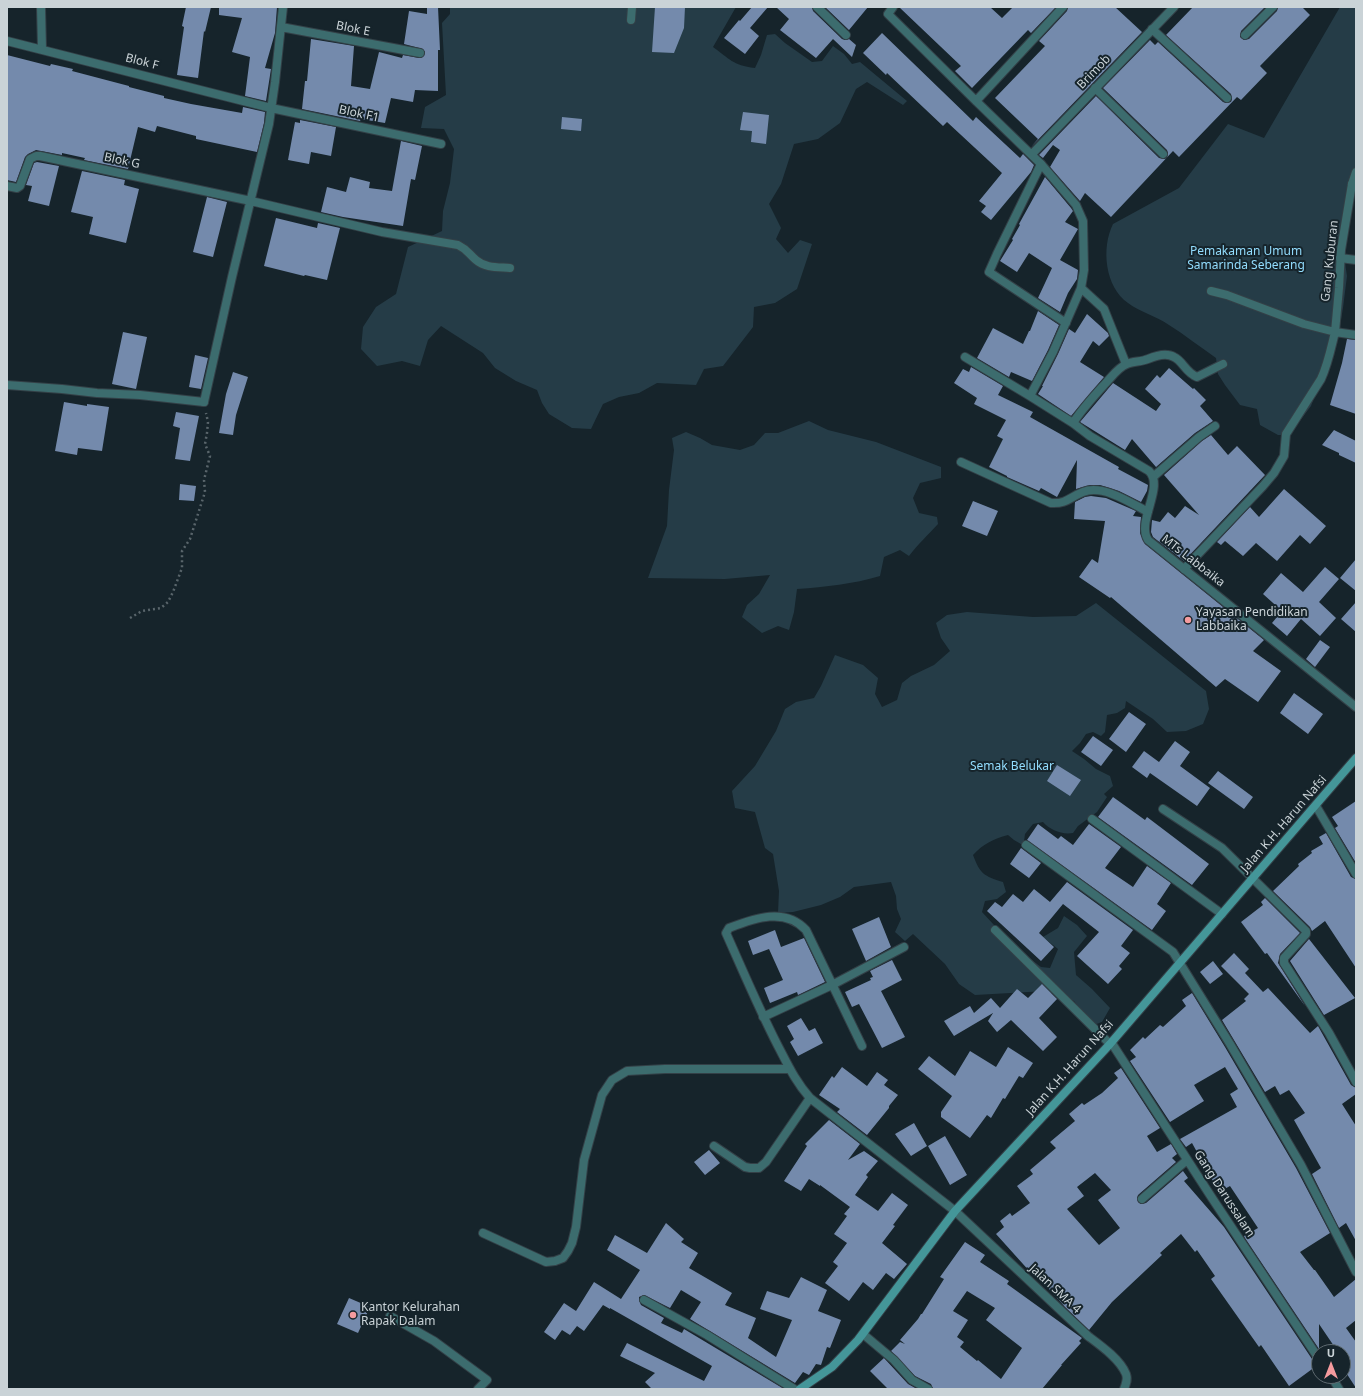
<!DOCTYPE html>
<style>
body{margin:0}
#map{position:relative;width:1363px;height:1396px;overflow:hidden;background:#16242b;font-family:"Noto Sans",sans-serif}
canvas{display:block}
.frame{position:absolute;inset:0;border:8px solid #cad3d7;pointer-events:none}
.north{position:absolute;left:1311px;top:1344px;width:40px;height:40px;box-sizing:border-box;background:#16242b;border:1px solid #5e6a70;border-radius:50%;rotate:0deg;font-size:11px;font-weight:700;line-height:16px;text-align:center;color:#cad3d7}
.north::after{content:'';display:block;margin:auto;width:14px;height:18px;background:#f59b9e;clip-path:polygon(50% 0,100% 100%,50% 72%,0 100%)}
</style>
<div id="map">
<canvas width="1363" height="1396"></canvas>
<div class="frame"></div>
<div class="north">U</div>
</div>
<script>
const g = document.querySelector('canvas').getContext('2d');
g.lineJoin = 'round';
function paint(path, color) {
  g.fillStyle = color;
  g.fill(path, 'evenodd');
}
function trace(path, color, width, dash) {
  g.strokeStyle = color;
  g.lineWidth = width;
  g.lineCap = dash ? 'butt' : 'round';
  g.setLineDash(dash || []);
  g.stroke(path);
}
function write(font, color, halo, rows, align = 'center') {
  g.font = font + ' "Noto Sans",sans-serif';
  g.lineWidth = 4;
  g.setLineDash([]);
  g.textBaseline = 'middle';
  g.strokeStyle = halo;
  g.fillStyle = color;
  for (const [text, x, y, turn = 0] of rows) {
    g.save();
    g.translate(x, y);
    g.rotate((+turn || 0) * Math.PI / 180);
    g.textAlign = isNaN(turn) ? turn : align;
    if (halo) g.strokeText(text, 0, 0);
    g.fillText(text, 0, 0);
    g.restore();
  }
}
paint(new Path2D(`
 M450,7H736L713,47C730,59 732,65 755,68L761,55L767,35L775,34L785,43L812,62L822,61L833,46L844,54L852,64L860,62L907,101L903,105L867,82L856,89L840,123L818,139L794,144L781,184L769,204L781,228L776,239L788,253L800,240L812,244L797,289L775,303L754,307L753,327L723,366L704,369L696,385L657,383L639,393L619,397L603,404L591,429L572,428L549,414L542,403L537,390L516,381L495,368L483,353L441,326L428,340L420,366L402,361L377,366L361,349L363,327L376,307L396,294L408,247L442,231L443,211L450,183L454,149L444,129L421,128L425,107L446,95L442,23L450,14Z
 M1340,7H1356V171L1342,243L1347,276L1343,308L1339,331L1311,406L1289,435H1278L1260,425L1257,409L1240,405L1225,385L1218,374L1216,358C1200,347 1185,335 1169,325C1156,316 1140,312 1128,303C1105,287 1101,248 1113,224L1179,188L1228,124L1264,138Z
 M809,421L828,430L876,442L941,467V478L920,483L913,498L919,513L937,517L938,524C928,535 918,544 909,556L900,550L884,557L880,576C853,584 826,587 797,589L794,612L789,630L778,626L762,633L742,617L747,605L759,594L770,575L725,579L648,578L667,526L669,490L674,450L672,438L686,432L700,438L712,445L740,450L754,445L765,433H778Z
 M1096,603L1206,691L1209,709L1203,724L1186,731L1167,732L1153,719L1126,701L1125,708L1117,713L1107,715L1105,732L1101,736L1093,732L1086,734L1080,743L1072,751L1084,759L1096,769L1110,776L1113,786L1104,794L1107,797L1097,812L1078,826L1073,833C1062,835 1050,830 1043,822L1033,824L1025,834L1024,841L1040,855L1014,840L1008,835C993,839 983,844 973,855C980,874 984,876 1003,882L1006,892L997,899L985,901L982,912L994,925L1012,940L1028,957L1041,967L1050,968L1058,949L1043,937L1058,928L1064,916L1077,925L1087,936L1074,952L1076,975L1092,989L1110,1008L1102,1022L1091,1026L1074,1001L1046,991L975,995L959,984L945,964L913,934L905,941L895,932L901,919L897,909L896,896L891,882L854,887L840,897L821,905L793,912L778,913L779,891L773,854L765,848L755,812L735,808L732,791L755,766L776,731L785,709L796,702L814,698L821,686L835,655L863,665L878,678L875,694L882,707L897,700L902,683L911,676L934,665L950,651L941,638L936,623L947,615L967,612L1033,617L1076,616Z`), '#253c47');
paint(new Path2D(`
 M186,7H211L205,32L204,31L198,78L177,75L184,27L182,26Z
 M219,7H277L275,33L265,68L271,69L266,101L245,96L250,57L232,52L242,18L219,15Z
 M427,7H438L440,50H438V91L415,90L413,102L391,98L385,123L361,119L360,121L302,109L305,81H307L311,39L354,46L351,86L370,89L379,52L402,58L403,55L419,58L424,56L425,52L423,49L404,44L409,11L427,14Z
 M655,7H685L684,28L674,53L652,52Z
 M752,7H768L750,28L759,36L745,54L724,38L739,20L740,21Z
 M776,7H812L813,11L842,39L845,40L849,39L856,45L852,57L833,39L816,58L780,30L789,19Z
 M825,7H868L849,30Z
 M899,7H990L1002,18L1013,7H1056L1031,33L1028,30L972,88L955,71L961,66Z
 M1068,7H1115L1142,32L1031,147L1038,139L995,98L1045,46L1039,41L1067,11Z
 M1193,7H1265L1241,31L1240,37L1244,40L1249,39L1277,11L1278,7H1302L1310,15L1260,66L1267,73L1241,100L1237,97L1179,157L1173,151L1111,217L1085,193L1080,201L1050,167L1060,150L1053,145L1043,158L1039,155L1096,96L1159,158L1164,159L1167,158L1168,153L1167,150L1103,88L1150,40L1155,45L1158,42L1223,102L1226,103L1231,102L1232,99L1231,94L1166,35Z
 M882,33L973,121L976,117L1020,158L1023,154L1034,165L1031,172L991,220L981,212L986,206L979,201L1002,173L947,122L943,126L887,73L886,75L863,53Z
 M7,55L50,66L51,64L73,69L72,71L129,86V87L164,96V98L191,104L242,113L243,107L265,112L264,123L257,152L196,139V136L157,126L155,132L138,127L128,169L84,160L85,158L62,153V155L36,150L28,154L25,157L16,182L7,180Z
 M743,112L769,115L766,144L751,142L752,131L740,130Z
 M562,117L582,119L581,131L561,129Z
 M300,120L336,127L331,156L311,152L309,164L288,160L295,122L300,123Z
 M401,141L422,146L415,180L411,179L403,226L343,217L321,212L327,187L346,192L350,177L370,182L369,188L392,191Z
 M37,162L59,166L49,206L28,201L32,186L26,185L34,163Z
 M82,171L125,180L124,185L139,189L126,243L89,234L93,217L71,212Z
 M1045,177L1071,208L1073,211L1065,222L1078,229L1060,260L1078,270L1077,279L1068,293L1060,312L1038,298L1052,268L1029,253L1017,272L1000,261L1013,240L1012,239L1020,225L1019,224Z
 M207,197L227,202L213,257L193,252Z
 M276,218L317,228L318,223L340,228L327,280L305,275L304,276L264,266Z
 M1038,311L1059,325L1048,350L1032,381L1011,372L1009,377L977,358L993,328L1023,344L1029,331H1030Z
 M1087,314L1108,333L1109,336L1099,346L1093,341L1080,362L1104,377L1071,416L1038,394L1043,386H1042L1058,354L1069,329L1075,333Z
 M123,332L147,337L136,389L112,384Z
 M1347,339L1356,340V414L1330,405L1342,363Z
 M195,355L208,358L201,389L189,387Z
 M971,367L1003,386L998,395L1033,412L1030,417L1119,467L1118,469L1148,485L1147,491L1141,502L1119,491L1100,485H1090L1076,489L1077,460L1057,497L1041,488L1039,491L1007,477V476L989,467L1003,439L997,436L1006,420L974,404L977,398L954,383L963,369L969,372Z
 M1169,368L1193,389L1194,388L1206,400L1200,406L1213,421L1195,433L1156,467L1132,439L1125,450L1080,422L1113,383L1156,411L1161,404L1145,389L1157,375L1160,378Z
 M233,372L248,377L236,415L233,435L219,433L226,394Z
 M64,402L87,406V404L109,407L102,451L78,448L77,455L55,451Z
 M176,412L199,416L190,461L175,459L180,428L173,426Z
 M1334,430L1356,441V463L1339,455V453L1322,445Z
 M1211,435L1228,455L1237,446L1265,475L1184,561L1153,537L1151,532L1152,520L1160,522L1168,512L1175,518L1185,506L1199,515L1164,475L1202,441Z
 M180,484L196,486L194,501L179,500Z
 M1284,489L1326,526L1310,544L1300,535L1277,561L1256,543L1243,556L1225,541L1221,545L1217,542L1250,507L1259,517Z
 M1091,496L1106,498L1136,511L1133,516L1141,517L1140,533L1145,544L1264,640L1253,651L1281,671L1258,702L1225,679L1216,687L1111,597L1110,598L1079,577L1092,559L1098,563L1105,521L1074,519L1075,502L1085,497Z
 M973,501L998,511L987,536L962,526Z
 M1356,559V591L1340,578Z
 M1325,567L1339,579L1319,602L1336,618L1320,636L1301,619L1287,636L1272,623L1282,611L1263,594L1281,573L1303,592Z
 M1356,602V632L1341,619Z
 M1320,640L1330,647L1315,667L1306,659Z
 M1294,693L1323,714L1308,734L1280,713Z
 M1129,712L1146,724L1126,752L1109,739Z
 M1093,736L1113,750L1101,766L1081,752Z
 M1175,741L1190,752L1180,766L1210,788L1197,806L1150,773L1147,778L1132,767L1144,751L1159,762Z
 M1057,765L1081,780L1070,796L1047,781Z
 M1218,771L1253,797L1244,809L1208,783Z
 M1113,797L1145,820L1147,817L1209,864L1192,885L1098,817Z
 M1356,801V863L1335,828L1338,826L1332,817Z
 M1038,824L1058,839L1061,836L1073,845L1089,824L1121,847L1105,868L1133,887L1147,866L1171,883L1157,904L1166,911L1152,930L1027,840Z
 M1326,833L1351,877L1356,879V968L1325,921L1312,931L1310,927L1273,891L1299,866L1298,864L1312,853L1311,851L1323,844L1319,837Z
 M1021,848L1041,863L1029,878L1010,864Z
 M1067,882L1133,930L1121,946L1130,953L1119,966L1122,969L1108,984L1077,956L1099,932L1063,904L1039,933L1054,947L1041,961L987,911L995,902L1002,907L1013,894L1023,902L1034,889L1050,902Z
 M1265,898L1300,933L1280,954L1278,963L1305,1006L1267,953L1265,954L1241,922L1263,905L1261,902Z
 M879,917L891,947L866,961L852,929Z
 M775,930L781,947L804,938L825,982L798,995L797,992L770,1003L764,988L783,980L769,949L753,955L748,941Z
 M1309,939L1355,998L1324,1015L1290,961Z
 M1234,953L1249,969L1245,973L1263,992L1268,988L1310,1033L1318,1026L1351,1085L1356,1088V1094L1342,1104L1356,1126V1241L1346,1223L1339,1228L1312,1174L1321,1168L1294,1120L1305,1113L1289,1090L1280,1095L1275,1086L1265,1092L1222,1020L1246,1001L1244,999L1249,994L1221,966Z
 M892,960L902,980L881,991L905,1037L882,1048L859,1004L852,1007L845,992L871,980L870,978L873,977L870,971Z
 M1213,961L1223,974L1210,984L1200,972Z
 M1042,984L1057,999L1039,1018L1057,1037L1043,1051L1011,1020L997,1032L988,1021L993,1013L954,1036L944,1021L970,1006L974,1013L991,998L1000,1008L1017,989L1028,998Z
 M1192,993L1225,1047L1296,1168L1330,1233L1300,1252L1314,1270H1315L1334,1297L1356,1279V1320L1346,1328L1356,1342V1388L1343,1368V1352H1338L1319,1324V1349L1245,1238L1244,1236L1258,1228L1230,1186L1219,1192L1192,1143L1186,1147L1180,1139L1237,1107L1230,1094L1238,1089L1225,1067L1194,1085L1204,1101L1170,1122L1130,1061L1136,1057L1130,1050L1143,1037L1145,1039L1160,1025L1163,1027L1186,1006L1182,1000Z
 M801,1018L809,1031L815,1028L823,1043L798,1056L790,1042L794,1039L787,1026Z
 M1008,1047L1033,1063L1023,1078L1019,1076L1005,1099L1003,1098L991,1118L987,1115L970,1138L941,1117V1112L952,1096L918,1069L929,1056L955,1076L970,1051L996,1067Z
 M842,1067L867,1086L877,1072L888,1080L884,1085L898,1095L889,1106V1108L867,1135L837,1112L840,1109L819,1095L832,1076L834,1078Z
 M1121,1068L1160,1128L1147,1136L1157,1152L1171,1144L1177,1154L1172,1158L1176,1162L1138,1195L1137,1198L1138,1202L1141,1204L1146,1203L1183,1171L1188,1178L1184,1181L1224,1227L1314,1362L1319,1364L1289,1386L1261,1345L1259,1347L1211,1279L1215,1276L1197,1250L1195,1252L1181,1234L1160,1253L1162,1255L1112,1302L1089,1330L1065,1307L1034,1272L1032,1274L996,1234L1004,1227L1000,1221L1010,1213L1012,1216L1030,1203L1017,1186L1033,1174L1030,1170L1056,1148L1050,1142L1075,1121L1069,1114L1082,1103L1084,1105L1102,1093L1118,1078L1114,1073ZM1095,1173L1111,1190L1098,1200L1120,1228L1099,1245L1067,1209L1084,1196L1077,1187Z
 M829,1120L860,1144L848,1160L864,1151L878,1161L866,1175L868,1177L855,1195L878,1211L892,1193L908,1205L893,1225L895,1226L882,1243L907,1264L894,1279L886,1273L873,1290L863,1282L849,1301L825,1283L838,1266L833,1262L847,1243L834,1234L847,1216L844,1214L850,1207L820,1185V1186L809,1179L801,1191L784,1181L807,1146L805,1144Z
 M914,1123L927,1146L911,1156L895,1134Z
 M945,1136L967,1175L950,1185L928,1146Z
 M709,1150L720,1163L705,1175L694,1162Z
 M666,1223L684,1239L681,1242L698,1253L689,1268L732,1293L725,1305L756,1318L748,1338L776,1357L792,1320L760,1309L767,1291L789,1298L801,1277L827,1290L818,1311L841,1320L830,1348L827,1347L821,1365L816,1364L809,1375L803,1372L795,1383L690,1319L701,1302L681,1290L670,1308L644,1295L639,1297V1300L641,1305L664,1318L661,1323L682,1333L684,1329L784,1389H652L645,1382L655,1373L620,1356L627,1343L704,1381L712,1366L610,1308V1309L603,1305L584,1331L577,1326L570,1335L562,1330L555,1340L544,1332L564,1303L576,1311L594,1282L621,1299L640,1270L607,1250L615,1235L647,1253Z
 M965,1242L985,1255L980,1262L1009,1281L1007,1284L1082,1338L1079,1341L1081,1343L1061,1365H1062L1042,1389H933L931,1384L915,1376L891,1351L900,1342L905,1344L900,1340L918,1319L921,1314H922L944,1279L940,1277ZM967,1291L995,1308L986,1320L1022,1348L1001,1379L978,1360L977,1361L960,1347L964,1342L957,1337L968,1320L953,1311Z
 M349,1298L370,1307L358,1333L337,1324Z
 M884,1358L908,1384L917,1389H888L870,1371Z`), '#748aac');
const service = new Path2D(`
 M41,7L42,49
 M893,7L888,14L976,101L1041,164
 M1152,29L1227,98
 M1245,35L1273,7
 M1095,88L1163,154
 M976,101L1063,7
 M1032,154L1174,7
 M1356,172L1352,184L1341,250L1339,288L1335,332L1356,335
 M7,385L62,389L97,393L140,395L204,402
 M1153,477L1199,437L1215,426
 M1184,569L1263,486L1274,473L1284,456L1286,434L1321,379C1328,364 1331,348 1335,332L1304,324L1227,295L1211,291`);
const minor = new Path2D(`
 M817,7L846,35
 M631,20L632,7
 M281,27L420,53
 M7,41L271,108L441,144
 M1352,184L1356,187
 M7,186L17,188L20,186L30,159L36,156H40L251,201L382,232L458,245C468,250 468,253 476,260C485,268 498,267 510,268
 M1340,258L1356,260
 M1081,288L1104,309L1126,364
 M965,357L1030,396L1073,423L1090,436L1149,471C1165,486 1136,522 1148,540L1356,707
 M1030,396L1053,352L1081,288L1084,270L1083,221L1076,205L1041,164L997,254L989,272L1066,323
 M204,402L232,277L269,124L275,82L283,7
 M1073,423C1082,409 1093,397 1104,385C1111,378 1118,367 1127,364C1133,361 1141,362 1148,359C1155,356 1166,352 1174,357C1183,361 1185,372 1197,377L1223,364
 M961,462L1051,503C1067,504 1070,497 1083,492C1103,484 1131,503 1148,512
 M1316,806L1356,874
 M1163,809L1222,848L1306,931V934L1284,958V963L1329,1033L1356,1082
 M1092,819L1222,914
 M1026,845L1173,952L1230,1044L1301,1165L1356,1272
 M995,930L1110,1044
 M763,1017L832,985L904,947
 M1111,1042L1212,1198L1319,1359
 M862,1046L806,930C785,907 755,918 729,928L726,933C743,971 759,1009 778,1046C788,1065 795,1081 810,1098L955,1211L1088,1336C1100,1345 1120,1359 1126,1374C1128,1379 1126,1384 1124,1389
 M714,1146L745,1167L750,1168H759L766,1162L810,1098
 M1142,1199L1187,1160
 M483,1233L546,1262L555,1261L563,1258L568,1251L572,1243L576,1227L584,1160L602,1095L612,1080L627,1071L665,1069H790
 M644,1300L707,1335L794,1389
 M390,1316L434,1341L487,1380L478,1389
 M863,1334L894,1360L912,1380L928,1389
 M1331,1376L1339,1389`);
const secondary = new Path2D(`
 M800,1389L832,1367L858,1340L955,1211L1110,1044L1356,758`);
trace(service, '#334047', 10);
trace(minor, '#334047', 10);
trace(secondary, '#334047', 10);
trace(new Path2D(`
 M130,618L142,611L161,608L168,602L173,592L182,568V551L190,539L205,492L204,480L210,456L205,444L207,433L208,422L206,413`), '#59656b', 2.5, [2, 3]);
trace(service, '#3c6c6e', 8);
trace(minor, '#3c6c6e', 8);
trace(secondary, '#449699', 8);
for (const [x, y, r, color] of [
 [1188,620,4,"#f59b9e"],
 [353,1315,4,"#f59b9e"]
]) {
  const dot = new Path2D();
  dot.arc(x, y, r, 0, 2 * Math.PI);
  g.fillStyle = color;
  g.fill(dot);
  trace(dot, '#16242b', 1.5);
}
write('12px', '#cad3d7', '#16242b', [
 ["Blok E",353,29,11],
 ["Blok F",142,62,14],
 ["Brimob",1094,72,-46],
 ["Blok F1",359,114,12],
 ["Blok G",122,161,12],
 ["Gang Kuburan",1330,261,-84],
 ["MTs Labbaika",1193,561,38],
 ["Jalan K.H. Harun Nafsi",1284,824,-49],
 ["Jalan K.H. Harun Nafsi",1070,1068,-48],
 ["Gang Darussalam",1224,1194,57],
 ["Jalan SMA 4",1055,1289,43]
]);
write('12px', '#92dcfd', '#16242b', [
 ["Pemakaman Umum",1246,252],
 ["Samarinda Seberang",1246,266],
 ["Semak Belukar",1012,767]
]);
write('12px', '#cad3d7', '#16242b', [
 ["Yayasan Pendidikan",1196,613],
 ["Labbaika",1196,627],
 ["Kantor Kelurahan",361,1308],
 ["Rapak Dalam",361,1322]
], 'left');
</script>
